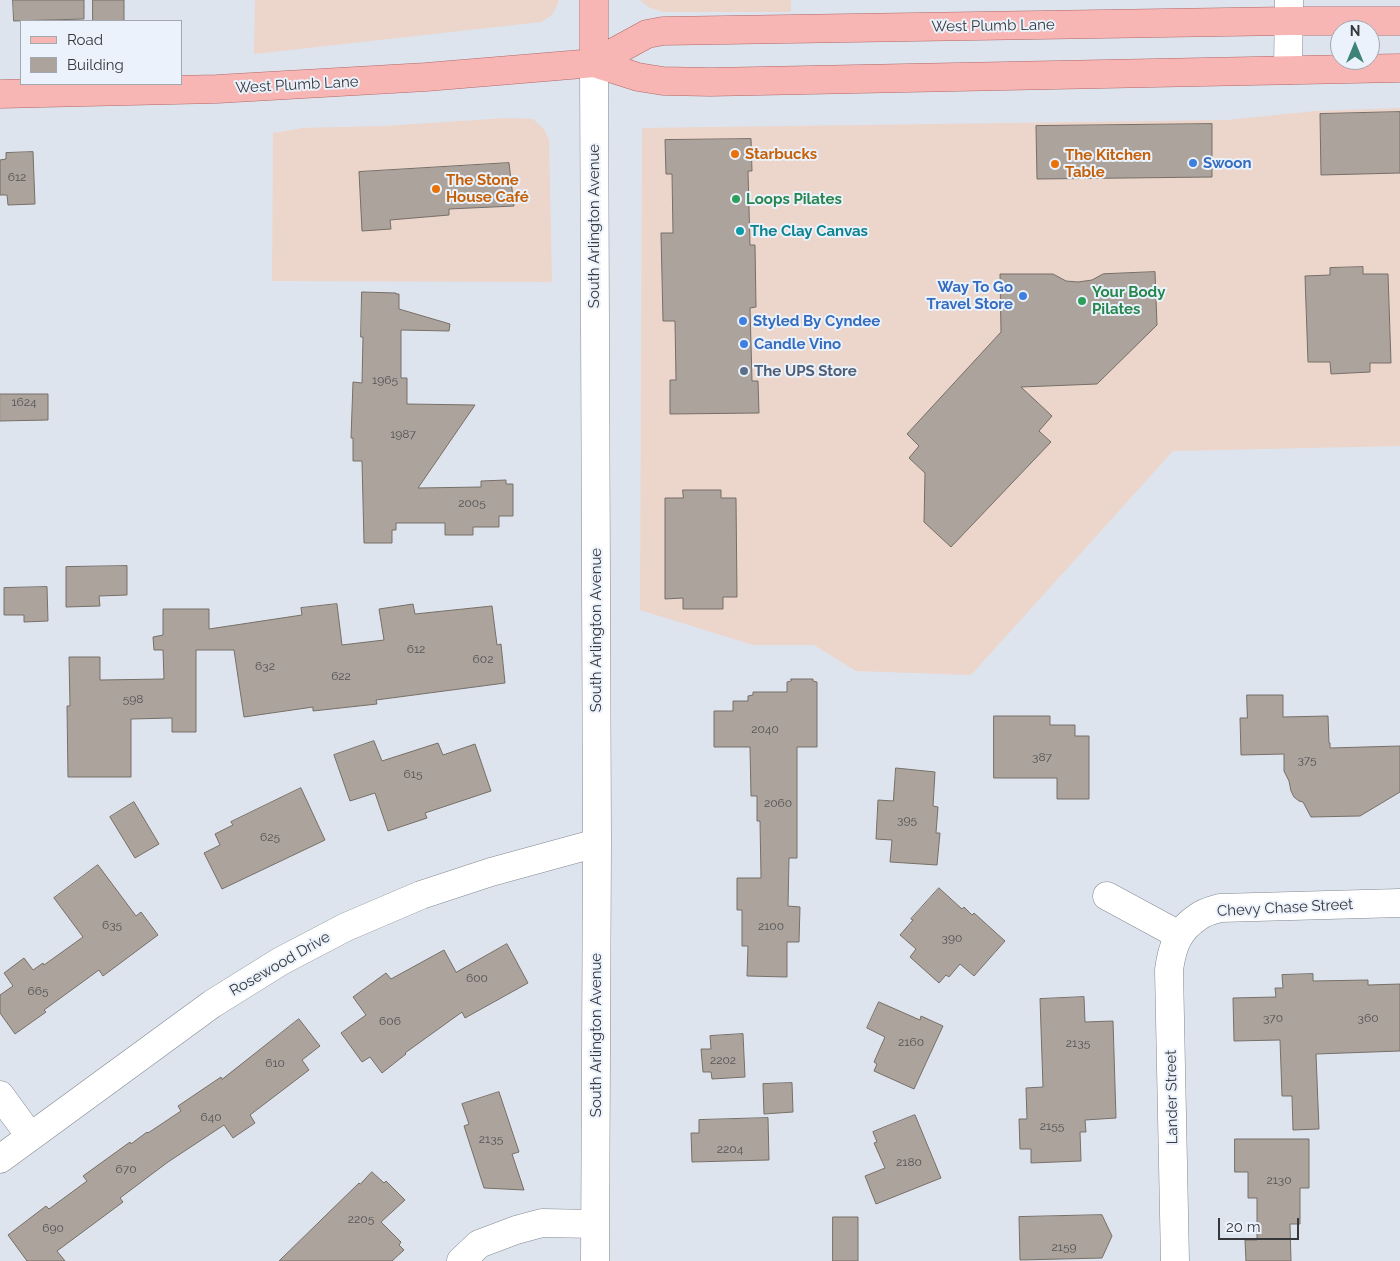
<!DOCTYPE html>
<meta charset="utf-8">
<style>
body{margin:0}
#map{position:relative;width:1400px;height:1261px;overflow:hidden;background:#dee4ee;font-family:Raleway,sans-serif}
canvas{display:block}
.legend{position:absolute;left:20px;top:20px;width:162px;height:65px;box-sizing:border-box;background:#ebf2fb;border:1px solid #a3a8af;margin:0;padding:6px 9px;list-style:none;font-size:15px;color:#36383c}
.legend li{display:flex;align-items:center;gap:10px;height:25px}
.legend b{width:25px;border:1px solid #a3a8af}
.north{position:absolute;left:1330px;top:20px;width:50px;height:50px;box-sizing:border-box;background:#ebf2fb;border:1px solid #a3a8af;border-radius:50%;rotate:0deg;font-size:14px;font-weight:700;line-height:20px;text-align:center;color:#36383c}
.north::after{content:'';display:block;margin:auto;width:18px;height:22px;background:#3e8377;clip-path:polygon(50% 0,100% 100%,50% 72%,0 100%)}
.scale{position:absolute;left:1218px;top:1218px;width:81px;height:22px;box-sizing:border-box;border:2px solid #36383c;border-top:0;padding-left:6px;font-size:15px;line-height:18px;white-space:nowrap;color:#36383c;-webkit-text-stroke:4px #ebf2fb;paint-order:stroke}
</style>
<div id="map">
<canvas width="1400" height="1261"></canvas>
<ul class="legend">
<li><b style="height:6px;background:#f7b5b3"></b>Road</li>
<li><b style="height:14px;background:#aba39c"></b>Building</li>
</ul>
<div class="north">N</div>
<div class="scale">20 m</div>
</div>
<script>
const g = document.querySelector('canvas').getContext('2d');
g.lineJoin = 'round';
function paint(path, color) {
  g.fillStyle = color;
  g.fill(path, 'evenodd');
}
function trace(path, color, width, dash) {
  g.strokeStyle = color;
  g.lineWidth = width;
  g.lineCap = dash ? 'butt' : 'round';
  g.setLineDash(dash || []);
  g.stroke(path);
}
function write(font, color, halo, rows, align = 'center') {
  g.font = font + ' Raleway,sans-serif';
  g.lineWidth = 4;
  g.setLineDash([]);
  g.textBaseline = 'middle';
  g.strokeStyle = halo;
  g.fillStyle = color;
  for (const [text, x, y, turn = 0] of rows) {
    g.save();
    g.translate(x, y);
    g.rotate((+turn || 0) * Math.PI / 180);
    g.textAlign = isNaN(turn) ? turn : align;
    if (halo) g.strokeText(text, 0, 0);
    g.fillText(text, 0, 0);
    g.restore();
  }
}
paint(new Path2D(`
 M255,0H558V4L552,15L541,22L254,54Z
 M640,0H791V12H663L648,7Z
 M1400,108V446L1173,451L971,675L856,671L814,645H753L640,610L642,128L1227,120L1315,111Z
 M507,118L533,119L544,129L549,140L552,282L272,281L273,133L302,128L384,126Z`), '#ecd5ca');
const building = new Path2D(`
 M13,0H84V19L14,21Z
 M93,0H124V21H93Z
 M1400,112V173L1321,175L1320,114Z
 M1212,124V177L1037,179L1036,126Z
 M751,139L752,171H748L750,245H755L756,307L750,308L752,381H758L759,413L670,414V380H676L675,321H663L661,233H673L672,174H666L665,140Z
 M33,152L35,204L8,205L7,195H0V160L6,159V153Z
 M509,163L514,206L449,209V215L390,220L391,229L362,231L359,172Z
 M1363,267V274H1388L1391,363H1370V372L1331,374L1330,362H1308L1305,276L1330,275V268Z
 M1155,272L1157,325L1097,384L1021,387L1052,416L1039,431L1051,442L951,547L924,522L925,473L909,458L919,446L907,434L1001,332L1000,274H1053L1066,281L1078,282L1092,280L1103,274Z
 M362,292L396,293V294H399V309L450,324L449,331L401,330V378H407V404L475,405L418,488L481,487V481L506,480V484H513V516H499V527H473V535H445V523H396V530H392V543H364L362,461H353V438H351L353,382L362,383L363,337H361Z
 M0,394H48V420L0,421Z
 M683,490H721V498H736L737,597H723V609H683V598L665,599V498H683Z
 M127,566V595L99,596L100,606L66,607V567Z
 M47,587L48,621L24,622V615H4V588Z
 M337,604L342,645L384,640L379,609L413,604L415,614L492,606L497,645L501,644L505,683L376,700L377,704L313,711V707L244,717L234,650H196V732H172V718L131,719V777H68L67,706H70L69,657H100V680L164,679L163,650H154L153,637L163,635V609H209V629L302,615L301,608Z
 M791,679H813V681L817,682V747H797V858H789L788,906L800,907L799,942H787V977L747,976L748,946H742V910H737V878H761L760,821H757V796H751L750,747H714V711H733V701H748V696L753,695V692H787V682L791,681Z
 M1247,695H1283V717L1328,716L1329,743H1330V748L1400,746V792L1360,816L1311,817L1303,802L1299,801L1294,797L1291,791L1289,781L1284,771V754L1241,755L1240,718H1247Z
 M994,716H1050V725H1075V736H1089V799H1057V778H994Z
 M374,741L382,761L438,743L443,755L475,744L491,791L425,813L427,818L388,831L375,793L350,801L334,755Z
 M896,768L935,772L933,806L938,807L936,833H940L937,865L890,862L892,840L876,839L878,800L893,801Z
 M301,788L325,840L222,889L204,853L220,845L215,834L233,825L231,822Z
 M134,802L159,844L135,858L110,817Z
 M98,865L136,916L141,912L158,935L103,976L99,970L44,1010L46,1012L15,1034L0,1013V995L13,986L4,973L24,958L33,970L43,963L44,965L83,937L54,898Z
 M939,888L962,909L964,907L972,915L974,913L1005,941L974,976L960,964L949,977L946,975L939,983L910,957L916,949L900,935L913,920L911,919Z
 M507,944L528,983L465,1018L462,1012L405,1053L406,1054L382,1073L370,1057L362,1062L341,1033L366,1015L353,997L386,973L391,979L444,950L456,972Z
 M1313,974V981L1368,980V985L1400,984V1051L1316,1054L1319,1129L1293,1130L1292,1096H1282L1280,1040L1234,1041L1233,998L1276,997L1275,988H1283L1282,975Z
 M1084,997L1085,1022L1113,1021L1116,1118L1085,1120L1086,1132H1080L1081,1161L1031,1163V1149H1020L1019,1119H1027L1026,1088L1043,1087L1040,999Z
 M879,1002L920,1020L921,1016L943,1026L914,1089L874,1071L877,1064L874,1062L885,1037L867,1028Z
 M299,1019L320,1046L302,1060L309,1070L250,1115L255,1123L233,1138L224,1125L168,1162L120,1198L123,1202L57,1251L65,1261H27L8,1235L46,1206L49,1209L87,1181L83,1176L130,1142L131,1144L147,1132L148,1133L181,1111L178,1106L221,1077L222,1079Z
 M743,1034L745,1077L712,1079L711,1072H703L701,1049H711L710,1036Z
 M792,1083L793,1112L764,1114L763,1084Z
 M499,1092L519,1152L512,1154L524,1190L484,1188L464,1126L469,1124L462,1104Z
 M915,1115L941,1178L876,1204L865,1176L885,1168L874,1143L877,1142L873,1132Z
 M768,1118L769,1160L692,1162L691,1133H699V1120Z
 M1235,1139H1309V1188H1300V1224H1290L1291,1261H1246L1245,1240H1257V1198H1248V1172H1235Z
 M372,1172L384,1183L386,1181L405,1200L381,1222L401,1242L399,1245L404,1250L392,1261H279L359,1183L360,1184Z
 M1102,1215L1112,1236L1102,1258L1020,1260L1019,1217Z
 M833,1217H858V1261H833Z`);
paint(building, '#aba39c');
trace(building, '#766f68', 1);
const minor = new Path2D(`
 M594,63L597,843L595,1261
 M1288,70L1289,0
 M1107,896L1179,935
 M0,1095L30,1136
 M0,1159L212,1004L281,961L346,927L421,895L491,872L597,843
 M461,1261L479,1244L516,1230L542,1223L595,1224
 M1175,1261L1169,970C1172,947 1178,930 1198,917C1204,912 1213,910 1220,908L1400,903`);
const major = new Path2D(`
 M594,0V63
 M594,63L647,34L663,31L1289,21H1400
 M0,94L217,89L426,77L594,63L638,77L663,81L710,82L1400,68`);
trace(minor, '#838992', 29);
trace(major, '#b06968', 29);
trace(minor, '#fff', 28);
trace(major, '#f7b5b3', 28);
for (const [x, y, r, color] of [
 [735,154,5,"#e8710a"],
 [1193,163,5,"#3f7fe0"],
 [1055,164,5,"#e8710a"],
 [436,189,5,"#e8710a"],
 [736,199,5,"#2e9e5b"],
 [740,231,5,"#0f9aa8"],
 [1023,296,5,"#3f7fe0"],
 [1082,301,5,"#2e9e5b"],
 [743,321,5,"#3f7fe0"],
 [744,344,5,"#3f7fe0"],
 [744,371,5,"#5c6f8a"]
]) {
  const dot = new Path2D();
  dot.arc(x, y, r, 0, 2 * Math.PI);
  g.fillStyle = color;
  g.fill(dot);
  trace(dot, '#ebf2fb', 2);
}
write('12px', '#535354', null, [
 ["612",17,177],
 ["1965",385,380],
 ["1624",24,402],
 ["1987",403,434],
 ["2005",472,503],
 ["612",416,649],
 ["602",483,659],
 ["632",265,666],
 ["622",341,676],
 ["598",133,699],
 ["2040",765,729],
 ["387",1042,757],
 ["375",1307,760],
 ["615",413,774],
 ["2060",778,803],
 ["395",907,820],
 ["625",270,837],
 ["635",112,925],
 ["2100",771,926],
 ["390",952,938],
 ["600",477,978],
 ["665",38,991],
 ["370",1273,1018],
 ["360",1368,1018],
 ["606",390,1021],
 ["2160",911,1042],
 ["2135",1078,1043],
 ["2202",723,1060],
 ["610",275,1063],
 ["640",211,1117],
 ["2155",1052,1126],
 ["2135",491,1139],
 ["2204",730,1149],
 ["2180",909,1162],
 ["670",126,1169],
 ["2130",1279,1180],
 ["2205",361,1219],
 ["690",53,1228],
 ["2159",1064,1247]
]);
write('15px', '#36383c', '#ebf2fb', [
 ["West Plumb Lane",993,26,-1],
 ["West Plumb Lane",297,85,-3],
 ["South Arlington Avenue",594,226,-90],
 ["South Arlington Avenue",596,630,-90],
 ["Chevy Chase Street",1285,908,-3],
 ["Rosewood Drive",280,964,-30],
 ["South Arlington Avenue",596,1035,-90],
 ["Lander Street",1172,1097,-91]
]);
write('bold 15px', '#c56008', '#ebf2fb', [
 ["Starbucks",745,154],
 ["The Kitchen",1065,155],
 ["Table",1065,172],
 ["The Stone",446,180],
 ["House Café",446,197]
], 'left');
write('bold 15px', '#366cbe', '#ebf2fb', [
 ["Swoon",1203,163],
 ["Way To Go",1013,287,"right"],
 ["Travel Store",1013,304,"right"],
 ["Styled By Cyndee",753,321],
 ["Candle Vino",754,344]
], 'left');
write('bold 15px', '#27864d', '#ebf2fb', [
 ["Loops Pilates",746,199],
 ["Your Body",1092,292],
 ["Pilates",1092,309]
], 'left');
write('bold 15px', '#0d838f', '#ebf2fb', [
 ["The Clay Canvas",750,231]
], 'left');
write('bold 15px', '#4e5e75', '#ebf2fb', [
 ["The UPS Store",754,371]
], 'left');
</script>
